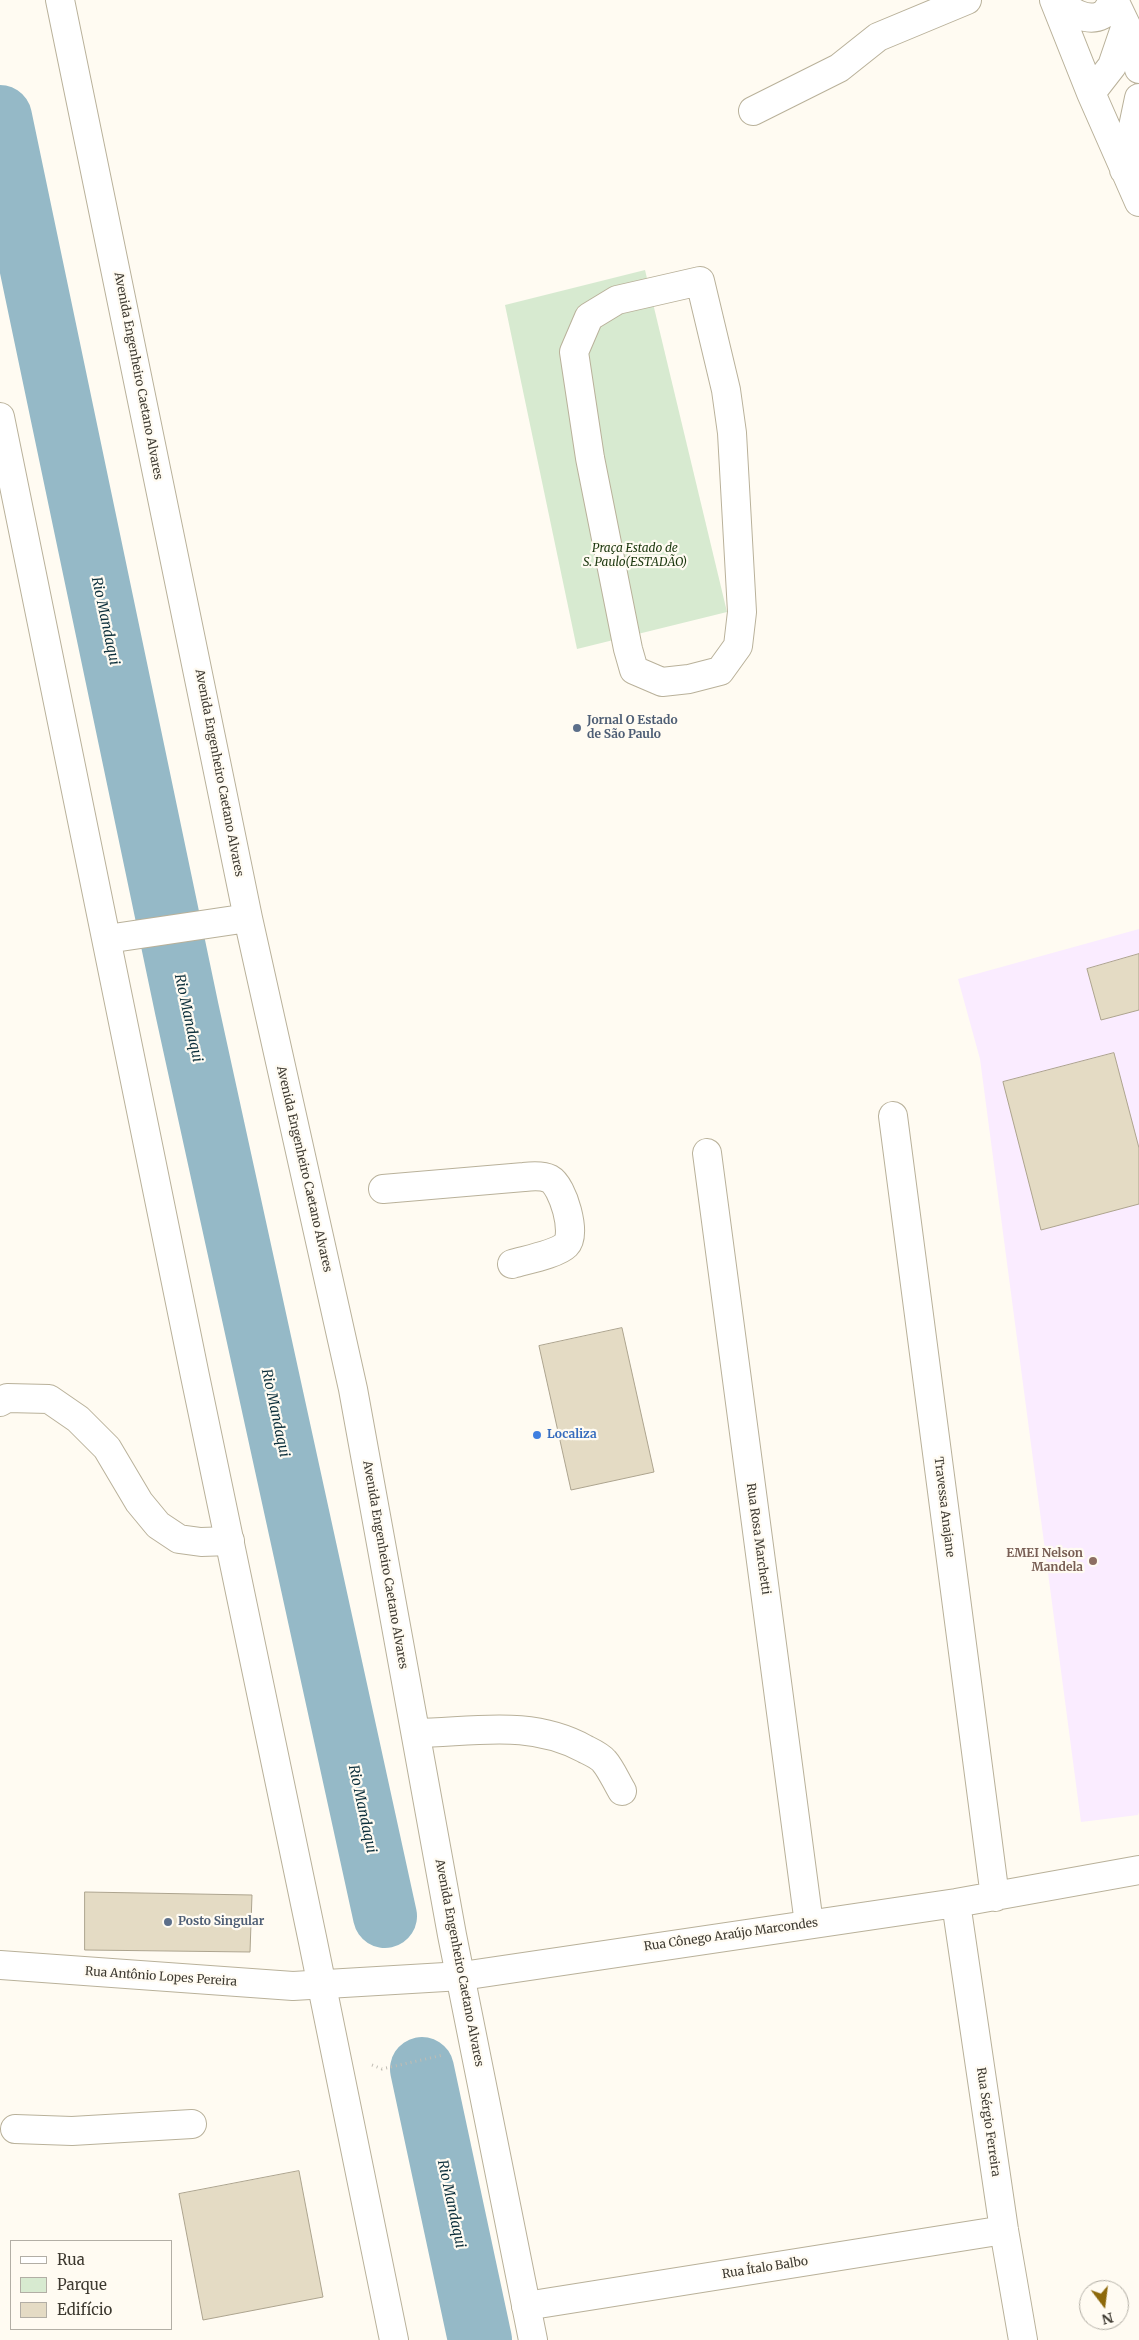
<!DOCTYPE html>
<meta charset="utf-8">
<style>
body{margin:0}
#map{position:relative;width:1139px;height:2340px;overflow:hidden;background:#fffbf2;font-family:Merriweather,serif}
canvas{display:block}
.legend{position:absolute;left:10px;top:2240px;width:162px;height:90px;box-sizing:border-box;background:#fffbf2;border:1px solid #b2aea5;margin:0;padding:6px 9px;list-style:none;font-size:15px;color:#3e3a31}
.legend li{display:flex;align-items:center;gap:10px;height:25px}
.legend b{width:25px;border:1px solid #b2aea5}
.north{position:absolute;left:1079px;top:2280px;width:50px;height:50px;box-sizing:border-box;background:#fffbf2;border:1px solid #b2aea5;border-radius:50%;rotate:165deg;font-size:14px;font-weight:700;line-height:20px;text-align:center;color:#3e3a31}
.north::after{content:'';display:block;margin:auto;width:18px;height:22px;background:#8d690b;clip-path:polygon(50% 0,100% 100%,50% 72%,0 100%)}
</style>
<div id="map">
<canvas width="1139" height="2340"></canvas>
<ul class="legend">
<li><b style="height:6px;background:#fff"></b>Rua</li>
<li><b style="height:14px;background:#d7ead0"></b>Parque</li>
<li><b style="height:14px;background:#e4dbc4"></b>Edifício</li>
</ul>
<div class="north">N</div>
</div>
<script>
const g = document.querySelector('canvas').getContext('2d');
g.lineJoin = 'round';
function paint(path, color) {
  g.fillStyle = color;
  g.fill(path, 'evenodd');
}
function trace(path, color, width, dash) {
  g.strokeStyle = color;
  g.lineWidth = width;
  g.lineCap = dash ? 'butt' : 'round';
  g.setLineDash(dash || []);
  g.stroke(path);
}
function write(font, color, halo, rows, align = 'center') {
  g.font = font + ' Merriweather,serif';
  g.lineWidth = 4.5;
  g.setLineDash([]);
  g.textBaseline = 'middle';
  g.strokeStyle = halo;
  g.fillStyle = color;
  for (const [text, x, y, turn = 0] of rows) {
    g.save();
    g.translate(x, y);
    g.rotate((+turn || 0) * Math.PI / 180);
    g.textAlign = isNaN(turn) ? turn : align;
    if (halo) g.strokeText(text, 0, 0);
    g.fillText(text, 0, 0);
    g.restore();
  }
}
paint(new Path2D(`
 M1139,929V1812L1138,1815L1081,1822L980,1059L958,979Z`), '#faecff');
paint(new Path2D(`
 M645,270L727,612L577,649L505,305Z`), '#d7ead0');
trace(new Path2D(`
 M0,117L187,1010L385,1916
 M422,2069L480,2340`), '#95b9c7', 64);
const building = new Path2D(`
 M1139,954V1010L1101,1020L1087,969Z
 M1114,1053L1139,1148V1204L1041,1230L1003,1082Z
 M622,1328L654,1472L571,1490L539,1346Z
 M85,1892L252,1895L250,1952L85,1950Z
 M299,2171L323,2297L203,2320L179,2194Z`);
paint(building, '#e4dbc4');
trace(building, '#ada48e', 1);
const minor = new Path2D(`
 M753,111L839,68L878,37L967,0
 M700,281L726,390L732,433L742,612L738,646L720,671L689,679L662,682L634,670L628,649L590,458L574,352L589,317L617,300Z
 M893,1116L995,1897
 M707,1153L809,1924
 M383,1189L524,1177C532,1176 542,1175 550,1179C563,1186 577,1234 566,1245C557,1254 525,1260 512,1264
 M0,1402L7,1398L49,1399L78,1419L107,1448L139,1502L158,1525L179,1539L201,1542L230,1541
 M416,1733C474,1732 531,1719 585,1749C591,1752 600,1756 604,1761C611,1769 616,1781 622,1791
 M956,1903L1004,2230L1023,2340
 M0,1965L293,1986L462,1976L956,1903L1139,1870
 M15,2129L72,2131L192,2124
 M526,2306L1004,2230`);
const major = new Path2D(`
 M60,0L248,918L353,1389L452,1935L533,2340
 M1054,0L1091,93L1139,202
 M1060,0C1068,11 1087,23 1102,15C1107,13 1110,5 1114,0L1126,25L1139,69
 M1091,93L1112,66L1126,25
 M1124,170L1139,98
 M0,417L195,1376L313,1942L394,2340
 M107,939L248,918`);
trace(minor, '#b9b19a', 30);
trace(major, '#b9b19a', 30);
trace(new Path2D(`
 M372,2065L382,2069L443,2055`), '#c0bcb3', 3, [1, 4]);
trace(minor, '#fff', 28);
trace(major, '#fff', 28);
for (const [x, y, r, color] of [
 [577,728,5,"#5c6f8a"],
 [537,1435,5,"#3f7fe0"],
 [1093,1561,5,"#8d6e63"],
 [168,1922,5,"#5c6f8a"]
]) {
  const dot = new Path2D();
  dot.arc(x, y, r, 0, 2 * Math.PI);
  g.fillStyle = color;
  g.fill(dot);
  trace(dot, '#fffbf2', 2);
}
write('12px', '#3e3a31', '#fffbf2', [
 ["Avenida Engenheiro Caetano Alvares",138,376,79],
 ["Avenida Engenheiro Caetano Alvares",219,773,79],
 ["Avenida Engenheiro Caetano Alvares",304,1169,77],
 ["Travessa Anajane",944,1507,83],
 ["Rua Rosa Marchetti",758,1539,82],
 ["Avenida Engenheiro Caetano Alvares",385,1565,80],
 ["Rua Cônego Araújo Marcondes",731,1935,-8],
 ["Avenida Engenheiro Caetano Alvares",459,1963,79],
 ["Rua Antônio Lopes Pereira",161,1977,4],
 ["Rua Sérgio Ferreira",988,2122,82],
 ["Rua Ítalo Balbo",765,2268,-9]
]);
write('italic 12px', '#1c380f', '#fffbf2', [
 ["Praça Estado de",635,549],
 ["S. Paulo(ESTADÃO)",635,563]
]);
write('bold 12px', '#4e5e75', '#fffbf2', [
 ["Jornal O Estado",587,721],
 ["de São Paulo",587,735],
 ["Posto Singular",178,1922]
], 'left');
write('bold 12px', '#366cbe', '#fffbf2', [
 ["Localiza",547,1435]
], 'left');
write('bold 12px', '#785e54', '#fffbf2', [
 ["EMEI Nelson",1083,1554],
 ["Mandela",1083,1568]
], 'right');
write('italic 14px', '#0c2f3b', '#fffbf2', [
 ["Rio Mandaqui",105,621,78],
 ["Rio Mandaqui",188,1018,78],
 ["Rio Mandaqui",275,1413,78],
 ["Rio Mandaqui",362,1809,78],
 ["Rio Mandaqui",451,2204,78]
]);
</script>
